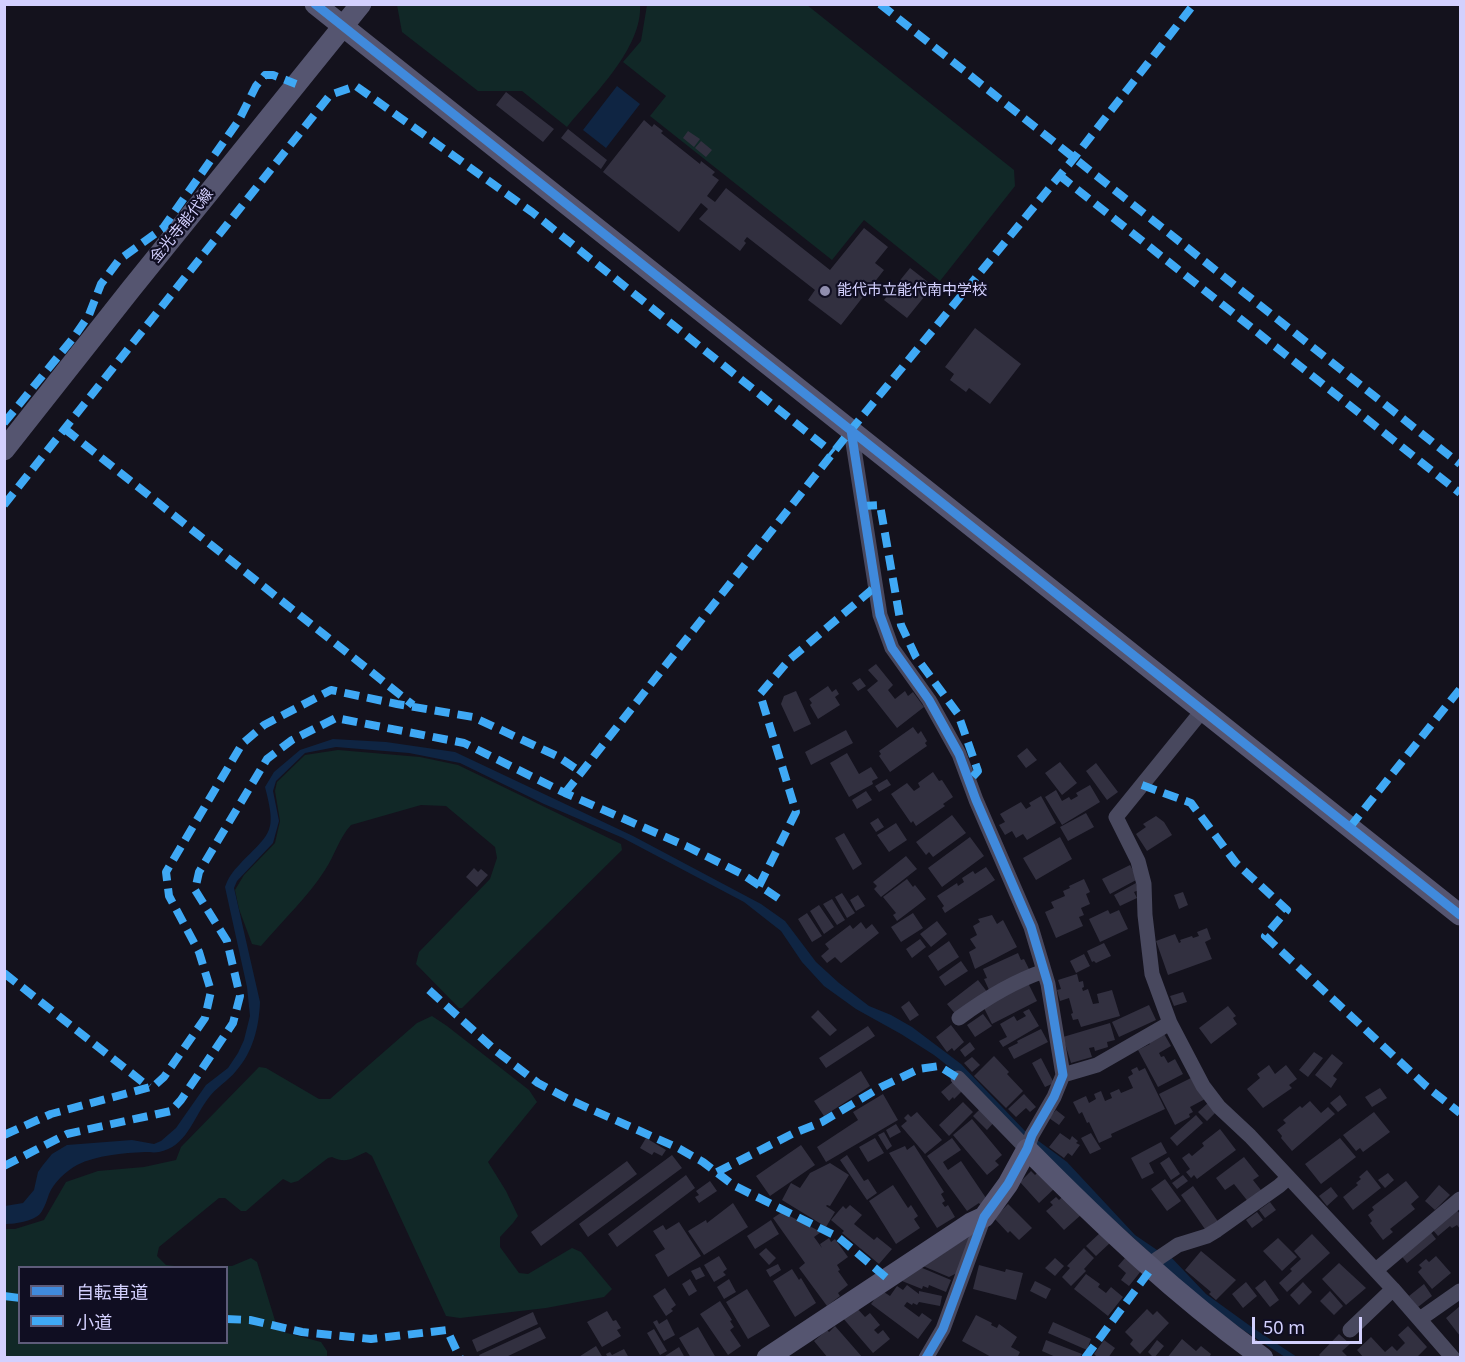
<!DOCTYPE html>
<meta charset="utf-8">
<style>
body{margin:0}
#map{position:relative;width:1465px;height:1362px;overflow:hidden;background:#14121d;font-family:"Noto Sans","Noto Sans JP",sans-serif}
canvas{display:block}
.frame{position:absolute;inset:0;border:6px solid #d3d0fe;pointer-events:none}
.legend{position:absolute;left:18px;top:1266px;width:210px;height:78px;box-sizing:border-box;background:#100e22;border:2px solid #5e5c7a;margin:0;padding:8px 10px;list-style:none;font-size:18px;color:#d3d0fe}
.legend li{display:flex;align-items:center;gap:12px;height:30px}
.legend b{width:30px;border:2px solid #5e5c7a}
.scale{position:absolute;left:1252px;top:1317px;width:110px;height:27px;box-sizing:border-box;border:3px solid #d3d0fe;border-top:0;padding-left:8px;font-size:18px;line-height:21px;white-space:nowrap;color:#d3d0fe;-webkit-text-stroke:4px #100e22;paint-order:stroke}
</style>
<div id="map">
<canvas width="1465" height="1362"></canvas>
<div class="frame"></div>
<ul class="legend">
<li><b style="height:8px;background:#408adc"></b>自転車道</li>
<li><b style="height:8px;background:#3fa9f5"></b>小道</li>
</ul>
<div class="scale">50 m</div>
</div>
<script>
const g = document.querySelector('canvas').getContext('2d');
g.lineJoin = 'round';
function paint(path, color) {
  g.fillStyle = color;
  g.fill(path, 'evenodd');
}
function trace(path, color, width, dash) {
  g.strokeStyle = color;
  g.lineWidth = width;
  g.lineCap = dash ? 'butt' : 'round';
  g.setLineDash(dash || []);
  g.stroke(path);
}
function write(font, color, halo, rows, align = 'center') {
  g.font = font + ' "Noto Sans","Noto Sans JP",sans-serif';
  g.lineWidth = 4.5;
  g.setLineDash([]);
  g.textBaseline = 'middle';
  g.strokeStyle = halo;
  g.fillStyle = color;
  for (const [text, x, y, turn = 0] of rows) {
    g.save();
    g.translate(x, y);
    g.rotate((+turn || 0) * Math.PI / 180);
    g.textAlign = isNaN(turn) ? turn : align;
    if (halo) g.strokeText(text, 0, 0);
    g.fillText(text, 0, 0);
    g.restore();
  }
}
paint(new Path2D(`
 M640,4C643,48 593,95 567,127L522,91H478L402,32L397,5Z
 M647,5H807L1014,170L1015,186L940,281L864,220L832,260L650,116L666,96L623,62L641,41Z
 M338,750L420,757L458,765L621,844L622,850L462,1008H459L416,964L419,952L490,879L497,858L495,847L446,806L421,805L351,825C339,838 335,855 325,870C308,897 282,921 261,946L252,944L239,909L235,890L244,875L275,843L280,821L275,791L277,782L305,755Z
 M432,1016L447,1026L529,1090L537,1102L488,1162L506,1191L518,1216L513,1223L500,1237V1247L519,1273L528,1274L572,1248L581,1252L612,1289L604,1297L546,1308L460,1318L446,1316L372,1156L366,1152C352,1158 347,1164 332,1157L328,1158L298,1181L291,1183L283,1179L246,1211H241L225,1198H219L159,1247L157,1256L166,1265L175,1266H232L251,1258L257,1262L277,1327L283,1332L321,1342L327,1351V1357H5V1229H15L44,1220L66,1182L98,1171L144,1167L176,1160L181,1147L259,1067L266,1068L319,1099H330L417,1023ZM20,1268H226V1342H20Z`), '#112827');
paint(new Path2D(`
 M617,86L640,104L606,148L583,130Z
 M333,739L386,742L455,752L633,836L761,904L785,921L816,962L839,983L869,1006L891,1015L912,1027L961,1064L1025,1131L1067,1162L1135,1235L1157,1250L1169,1255L1206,1294L1253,1328L1297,1357H1285L1243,1330L1195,1294L1035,1148L957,1073L934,1055L901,1034L856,1009L824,986L802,962L781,931L744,902L623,838L544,804L460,763L409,753L336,747L305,753L276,781L273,791L279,821L273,843L237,881L234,888L260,1002C259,1027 253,1052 236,1071C228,1081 215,1088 207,1100C193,1119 186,1147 159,1152C154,1153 149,1152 145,1152C123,1153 97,1155 77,1165C66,1171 54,1182 49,1194C47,1200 45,1206 42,1211C37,1221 15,1224 5,1224V1206L23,1203L34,1190L38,1172L43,1165L52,1154L67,1145L132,1140L154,1144L161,1141L176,1128L206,1085L228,1068L238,1053L244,1040L250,1016L247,987L225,887C228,878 233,871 240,864C271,832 277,833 265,787L274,772L300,750Z`), '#0f2543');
paint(new Path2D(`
 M506,92L554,129L543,142L496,105Z
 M644,120L652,127L654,124L663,131L661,133L700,164L701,161L715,172L712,175L719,180L707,196L715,202L726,188L830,270L864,228L888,247L875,263L884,270L841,325L808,300L815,290L747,237L744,241L746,243L740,251L699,219L708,209L701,203L679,232L603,172Z
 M568,129L607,160L601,169L561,138Z
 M688,131L700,139L694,147L683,138Z
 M701,141L712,150L706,157L695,148Z
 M910,268L933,286L907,318L884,300Z
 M975,328L1021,364L990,404L969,388L966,392L950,380L954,374L945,367Z
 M876,664L893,685L888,690L895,699L905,691L908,696L913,692L924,707L897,728L867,690L878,681L868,670Z
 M860,678L866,686L858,691L852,683Z
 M828,686L832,692L836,689L839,694L835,697L840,705L818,719L810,705L812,703L809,699Z
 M796,691L811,724L794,732L781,704L784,696Z
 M913,727L918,734L921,731L927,741L925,743L927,746L890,772L879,756L881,754L879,751Z
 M846,730L853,743L811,765L805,752Z
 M1027,748L1037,760L1026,768L1017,756Z
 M847,753L859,774L871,767L878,778L872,781L873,784L849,797L830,763Z
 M1060,762L1077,783L1062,795L1045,773Z
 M1096,763L1118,792L1107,800L1086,771Z
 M933,772L939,781L942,780L953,797L943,804L945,806L916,826L913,821L911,823L891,794L907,783L914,791L920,787L918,783Z
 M887,779L891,785L879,792L875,786Z
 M1090,785L1100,802L1062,825L1045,797L1056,790L1062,801L1069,797L1071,800L1078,796L1076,793Z
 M866,791L872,800L857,809L852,800Z
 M1041,796L1056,823L1027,840L1023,834L1016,838L1012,831L1005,835L999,825L1005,822L1000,814L1021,802L1026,809L1031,806L1029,803Z
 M1086,813L1094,827L1068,841L1060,827Z
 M952,815L966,833L933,857L929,852L926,855L916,842Z
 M1156,816L1164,822L1172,835L1147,851L1136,834L1146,827L1143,824Z
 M878,818L884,827L876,832L870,823Z
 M896,823L907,840L889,852L877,835Z
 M844,833L862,864L853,870L835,838Z
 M970,837L984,856L942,887L928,868Z
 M1060,837L1072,859L1036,880L1023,858Z
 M906,856L917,869L881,897L874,889L877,886L873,882Z
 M1130,865L1138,879L1110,894L1102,879Z
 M986,867L995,880L945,913L942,908L944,906L937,896L957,883L958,886L964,882L962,878L973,871L975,874Z
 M474,868L478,872L481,869L488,875L477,887L466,877Z
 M907,879L913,887L915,885L926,899L897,921L893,915L896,913L883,897Z
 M1084,879L1090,892L1086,894L1090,904L1081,908L1084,915L1079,917L1083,926L1056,938L1045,912L1054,908L1051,902L1065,896L1063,891L1070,888L1069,886Z
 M1136,883L1139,890L1134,892L1137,898L1120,906L1114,895Z
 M1183,892L1188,905L1179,909L1174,895Z
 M842,893L855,913L847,918L835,897Z
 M858,895L865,906L856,911L850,900Z
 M832,899L845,920L837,925L823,904Z
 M819,905L834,927L824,934L810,911Z
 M1108,910L1110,914L1119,910L1128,929L1100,942L1089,919Z
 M807,913L822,936L812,942L798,919Z
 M913,913L923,928L901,942L891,927Z
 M992,915L997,924L1003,920L1017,947L975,969L969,952L976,948L970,939L977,935L973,926L980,922L978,919Z
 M937,921L947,934L931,947L920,934Z
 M861,922L866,929L872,924L879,933L841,963L835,957L827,963L821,956L829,949L825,944L850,925L853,929Z
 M1207,928L1211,939L1205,942L1212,959L1168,975L1156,941L1175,934L1179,943L1181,942L1180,940L1192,936L1193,938L1199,936L1197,932Z
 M920,939L926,947L912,958L906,949Z
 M949,941L959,957L938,971L928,956Z
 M1104,943L1111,956L1096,963L1094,961L1092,962L1087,951Z
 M1018,953L1021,960L1024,959L1031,973L990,992L984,979L987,978L983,969Z
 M1084,954L1090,966L1076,973L1070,961Z
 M961,961L968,971L945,986L939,977Z
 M1077,974L1079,982L1083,981L1084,987L1082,988L1083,991L1088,989L1093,1004L1099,1003L1097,994L1112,990L1120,1016L1081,1027L1078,1019L1073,1020L1071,1014L1073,1013L1069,998L1060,1001L1057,990L1061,989L1058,980Z
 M978,980L988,993L957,1016L947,1004Z
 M1027,981L1037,1001L992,1024L982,1004Z
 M1183,992L1187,1002L1174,1006L1170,996Z
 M909,1001L919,1015L910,1021L901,1007Z
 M1149,1005L1156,1020L1119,1037L1112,1022Z
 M1228,1006L1236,1016L1233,1018L1237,1024L1211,1044L1199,1028Z
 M1029,1009L1039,1026L1003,1047L999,1041L1007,1037L1000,1024L1014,1016L1017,1021L1026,1016L1023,1012Z
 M818,1010L837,1030L830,1036L811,1017Z
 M983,1014L992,1026L975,1037L967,1025Z
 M1110,1023L1115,1040L1107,1042L1108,1047L1095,1051L1094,1047L1089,1048L1092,1057L1071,1063L1063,1037Z
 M951,1025L964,1042L954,1051L952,1048L947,1052L936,1037Z
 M868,1026L875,1036L826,1068L819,1058Z
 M1041,1029L1048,1042L1014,1059L1008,1048L1018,1043L1017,1041Z
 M1163,1032L1171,1046L1159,1053L1161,1057L1164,1056L1168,1063L1175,1059L1183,1074L1158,1087L1138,1050L1150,1044L1148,1040Z
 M970,1042L975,1049L965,1057L960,1050Z
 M1314,1052L1323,1058L1308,1077L1299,1070Z
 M1332,1054L1343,1063L1333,1076L1337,1079L1331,1088L1315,1075Z
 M994,1056L1009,1072L1007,1074L1023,1091L1006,1108L974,1076Z
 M972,1057L980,1065L972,1072L964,1063Z
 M1041,1058L1054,1083L1045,1087L1032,1063Z
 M1269,1065L1275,1074L1286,1065L1297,1079L1289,1085L1292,1088L1263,1108L1247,1089L1260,1078L1257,1074Z
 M1137,1067L1139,1071L1145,1068L1165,1109L1111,1134L1112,1137L1099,1143L1089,1122L1087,1123L1082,1112L1079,1114L1073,1102L1086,1096L1089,1103L1096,1099L1094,1094L1101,1091L1105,1101L1112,1098L1110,1093L1119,1089L1121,1093L1133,1088L1128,1077L1133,1074L1131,1070Z
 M861,1071L870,1086L824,1116L814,1101Z
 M1193,1077L1205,1099L1190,1107L1193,1112L1189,1114L1190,1117L1175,1125L1159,1094Z
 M955,1080L964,1089L954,1099L953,1097L949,1101L941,1092Z
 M1380,1088L1387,1098L1372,1107L1365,1097Z
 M883,1094L898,1120L826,1162L817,1147L858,1120L853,1112Z
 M1024,1094L1036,1107L1030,1112L1026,1108L1016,1117L1008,1109Z
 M1340,1095L1347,1105L1338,1112L1330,1103Z
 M1310,1101L1321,1113L1328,1107L1335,1114L1292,1151L1281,1138L1282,1136L1277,1130L1286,1123L1283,1120L1300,1106L1302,1108Z
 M963,1102L973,1112L949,1136L939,1125Z
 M1208,1103L1216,1112L1207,1121L1198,1112Z
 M982,1107L996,1120L987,1130L973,1116Z
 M1056,1110L1065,1117L1059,1125L1049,1118Z
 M917,1112L942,1140L925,1154L901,1126L907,1121L904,1118L908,1114L911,1117Z
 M1374,1112L1390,1132L1363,1152L1360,1148L1356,1151L1343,1135Z
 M1196,1115L1203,1123L1177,1146L1170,1138Z
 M972,1119L1002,1155L995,1161L999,1165L987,1175L953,1135Z
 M896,1124L901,1132L890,1138L886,1130Z
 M1220,1129L1236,1150L1197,1179L1194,1175L1191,1178L1186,1172L1190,1169L1182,1158L1189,1153L1192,1156L1204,1146L1202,1143Z
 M884,1132L892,1146L887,1150L878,1135Z
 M1060,1133L1070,1140L1072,1136L1078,1141L1076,1143L1080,1145L1072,1156L1068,1153L1064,1158L1049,1147Z
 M1091,1133L1101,1149L1090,1154L1081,1138Z
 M646,1138L666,1150L662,1156L654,1152L652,1155L640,1148Z
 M875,1138L884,1153L868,1162L859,1147Z
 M952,1138L961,1150L943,1162L948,1170L961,1161L986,1198L981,1206L979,1203L967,1211L927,1156Z
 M1340,1138L1356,1157L1321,1184L1305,1164Z
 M1161,1142L1167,1153L1149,1163L1154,1173L1142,1179L1131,1158Z
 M801,1145L815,1165L770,1196L756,1176Z
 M914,1145L944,1192L941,1194L945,1201L942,1203L945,1207L948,1205L955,1217L937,1228L889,1153L905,1146L907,1150Z
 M672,1155L682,1168L588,1237L579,1224Z
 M847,1155L864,1181L868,1179L877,1193L867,1200L840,1160Z
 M1169,1157L1180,1174L1171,1180L1160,1163Z
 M1244,1157L1259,1176L1253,1180L1264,1194L1250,1204L1234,1184L1225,1190L1216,1178Z
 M627,1161L637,1174L541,1246L531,1232Z
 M830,1163L849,1175L830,1206L827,1205L826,1206L835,1212L826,1227L782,1200L791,1183L800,1188L810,1173Z
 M1040,1170L1055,1188L1039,1203L1020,1182L1031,1171L1035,1175Z
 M1367,1170L1381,1188L1353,1210L1343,1197L1358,1185L1356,1183L1361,1179L1359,1177Z
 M1388,1173L1394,1180L1385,1188L1378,1180Z
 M686,1175L695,1188L617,1247L608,1234Z
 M1183,1175L1188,1181L1177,1189L1172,1183Z
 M1165,1179L1181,1201L1167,1211L1151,1189Z
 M710,1181L717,1191L699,1203L695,1197L699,1195L696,1191Z
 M1406,1181L1419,1197L1411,1204L1415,1209L1390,1229L1393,1232L1383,1240L1370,1223L1372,1221L1368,1215L1374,1210L1372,1207Z
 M893,1185L908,1208L911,1205L918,1216L914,1219L920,1228L896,1244L869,1201Z
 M1439,1185L1450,1195L1435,1210L1425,1201Z
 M1193,1186L1219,1223L1207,1232L1181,1195Z
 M1331,1187L1338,1196L1327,1206L1319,1196Z
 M1064,1195L1082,1214L1064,1230L1046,1211L1053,1205L1050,1202L1056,1197L1059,1200Z
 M1270,1202L1276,1210L1265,1218L1259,1210Z
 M733,1203L748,1227L704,1255L688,1231L706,1220L707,1223Z
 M1008,1204L1032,1228L1019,1240L1010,1231L1008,1233L994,1218Z
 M850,1205L862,1215L854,1224L874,1240L877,1237L892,1249L879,1264L842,1233L844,1231L831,1220L843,1206L846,1209Z
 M1456,1209L1460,1214V1229L1457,1225L1452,1228L1450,1226L1438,1236L1432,1229Z
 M782,1212L821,1232L814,1237L822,1248L820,1244L829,1238L831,1242L835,1239L848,1257L837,1265L840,1270L838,1271L848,1285L838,1293L840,1296L827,1306L799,1268L805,1263L773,1218Z
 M1257,1212L1263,1220L1252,1228L1246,1220Z
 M771,1220L779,1234L755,1249L747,1236Z
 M679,1222L701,1256L668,1277L655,1255L665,1249L653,1231L663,1225L666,1230Z
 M1429,1230L1436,1239L1407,1263L1400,1254Z
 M1101,1232L1111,1242L1096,1256L1086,1246Z
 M975,1233L959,1272L949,1277L923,1266Z
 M1312,1234L1330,1253L1287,1292L1279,1283L1292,1271L1290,1269L1301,1259L1294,1251Z
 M1278,1238L1297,1257L1282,1271L1263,1251Z
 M766,1248L776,1258L769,1265L759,1254Z
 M1084,1248L1094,1258L1084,1269L1086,1271L1071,1286L1062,1277L1070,1268L1067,1266Z
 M1201,1251L1236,1280L1216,1300L1209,1294L1211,1292L1185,1270Z
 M719,1256L727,1269L723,1272L726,1275L714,1282L704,1265Z
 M1436,1256L1451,1273L1432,1289L1418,1272L1422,1268L1419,1265L1426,1259L1429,1262Z
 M1055,1258L1064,1266L1055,1276L1045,1268Z
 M1125,1258L1141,1271L1129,1286L1121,1280L1126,1273L1118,1266Z
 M1339,1263L1366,1288L1346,1305L1322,1279Z
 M778,1264L781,1270L770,1277L766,1270Z
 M915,1265L951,1280L946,1292L929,1285L928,1288L923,1286L922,1289L902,1281Z
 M979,1265L1005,1272L1006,1269L1023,1273L1016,1300L973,1289Z
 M700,1267L705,1276L696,1280L691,1271Z
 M792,1269L799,1280L801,1278L816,1303L795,1317L773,1281Z
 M1086,1274L1100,1284L1098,1287L1106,1293L1111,1287L1123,1297L1108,1316L1074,1289Z
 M690,1279L697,1291L689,1296L682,1284Z
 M729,1279L736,1292L724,1299L717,1287Z
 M1265,1280L1279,1300L1270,1307L1255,1288Z
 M1035,1281L1051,1289L1046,1299L1030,1291Z
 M1246,1282L1257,1296L1243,1308L1232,1294Z
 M1303,1282L1312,1292L1299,1305L1290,1295Z
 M1424,1284L1432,1296L1418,1307L1409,1296Z
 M907,1285L919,1294V1291L942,1296L940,1306L919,1302L917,1305L913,1303L912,1305L907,1302L904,1306L919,1317L922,1313L932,1320L918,1339L871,1304L881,1290L890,1296L897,1286L903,1290Z
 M665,1288L676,1305L671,1309L673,1311L666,1316L653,1296Z
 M747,1289L770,1326L748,1339L726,1302Z
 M1330,1291L1343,1306L1334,1315L1320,1301Z
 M720,1301L732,1320L730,1321L734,1327L730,1330L741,1346L728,1355L700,1314Z
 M855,1306L865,1317L870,1313L880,1325L874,1330L878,1334L883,1330L890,1339L873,1353L842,1317Z
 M1460,1306V1336L1446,1318Z
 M1147,1309L1153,1315L1157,1311L1169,1323L1140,1354L1130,1344L1133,1340L1125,1332Z
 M607,1311L613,1321L616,1320L621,1328L617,1330L621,1336L602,1347L587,1322Z
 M533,1312L538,1324L477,1352L472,1340Z
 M976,1315L992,1323L991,1325L997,1328L999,1324L1017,1337L1011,1347L1020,1352L1017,1358H993L962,1341Z
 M667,1319L675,1335L664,1341L653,1322L657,1320L659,1324Z
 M1053,1322L1091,1339L1087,1350L1048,1333Z
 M835,1326L863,1358H828L814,1341L827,1330L829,1332Z
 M1408,1326L1427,1347L1416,1358H1364L1357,1350L1371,1337L1385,1352L1392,1346L1397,1351L1405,1343L1398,1335Z
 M540,1327L546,1338L504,1358H481L479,1355Z
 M698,1327L716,1358H691L679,1338Z
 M654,1329L667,1351L660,1355L647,1333Z
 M1339,1334L1350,1344L1342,1351L1349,1358H1322L1319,1355Z
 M1182,1339L1196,1351L1201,1346L1211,1354L1209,1358H1167Z
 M1046,1340L1082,1354L1079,1358H1058L1042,1351Z
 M1104,1340L1115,1348L1108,1358H1098L1094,1354Z
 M1157,1340L1164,1346L1154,1358L1148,1352Z
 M596,1346L603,1358H577Z
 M679,1347L685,1358H662Z
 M624,1349L629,1358H608L606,1354L610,1352L612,1355Z`), '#323040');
trace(new Path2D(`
 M851,430L880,615L892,648L929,700L959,754L976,800L1031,927L1048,984L1063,1075L1054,1097L1032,1135L1027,1149
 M1202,711L1116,817L1138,861L1144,884L1145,915L1152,974L1170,1023L1203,1086L1219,1107L1250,1136L1393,1289L1453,1358
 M959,1018C986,998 1012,982 1044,971
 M1063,1075L1097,1065L1170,1023
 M958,1078L1027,1149
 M1147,1266L1178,1245L1207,1236L1217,1230L1279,1186L1288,1178
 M1376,1270L1460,1199
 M1420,1319L1460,1291
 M1350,1330L1393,1289
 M926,1358L943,1329L984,1217`), '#48485e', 15);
trace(new Path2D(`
 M315,4L1460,915
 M4,450L131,289L361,4
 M767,1358L971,1223L984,1217L1008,1184L1027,1149C1101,1224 1177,1296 1263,1358`), '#555570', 21);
trace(new Path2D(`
 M880,4L1460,464
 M1059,175L1460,493
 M4,423L74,337L89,315L101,284L119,260L163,228L239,120L256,86L265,75H273L296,84
 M65,429L413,705
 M4,505L330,95L356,86L532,212L833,453
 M862,506L880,505L901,625L916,657L958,714L978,771L969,781
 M1142,785L1191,803L1236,863L1287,910L1265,936L1426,1086L1460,1113
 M565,793L851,430L1074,158L1194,4
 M1350,827L1460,689
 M759,886L796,812L760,694L789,660L875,587
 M4,973L149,1087
 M429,990L496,1051L538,1083L568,1099L678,1148L703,1162L733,1185L838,1237L888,1279
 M4,1135L51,1114L154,1086L164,1077L205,1018L211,991L199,952L169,896L166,872L242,744L264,725L331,690L397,704L473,717L557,756L581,772
 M4,1166L67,1134L171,1111L181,1100L233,1023L240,996L227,941L195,890L199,872L267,759L292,740L336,718L464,743L565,793L686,846L742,874L784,902
 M717,1172L792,1134L822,1122L881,1087L919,1069L939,1066L958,1078
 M4,1296L20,1298
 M226,1319L250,1320L302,1332L371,1339L447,1330L460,1358
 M1085,1358L1151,1269`), '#3fa9f5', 8, [15, 8]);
trace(new Path2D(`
 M315,4L1460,915
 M851,430L880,615L892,648L929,700L959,754L976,800L1031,927L1048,984L1063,1075L1054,1097L1032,1135L1027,1149L1008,1184L984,1217L943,1329L926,1358`), '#408adc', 9);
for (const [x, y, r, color] of [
 [825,291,6,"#908eaf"]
]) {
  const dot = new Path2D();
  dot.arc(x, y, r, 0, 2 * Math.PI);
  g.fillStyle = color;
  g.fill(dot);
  trace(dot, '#100e22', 2);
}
write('15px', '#d3d0fe', '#100e22', [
 ["金光寺能代線",182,226,-51]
]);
write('15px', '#d3d0fe', '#100e22', [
 ["能代市立能代南中学校",837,291]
], 'left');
</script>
